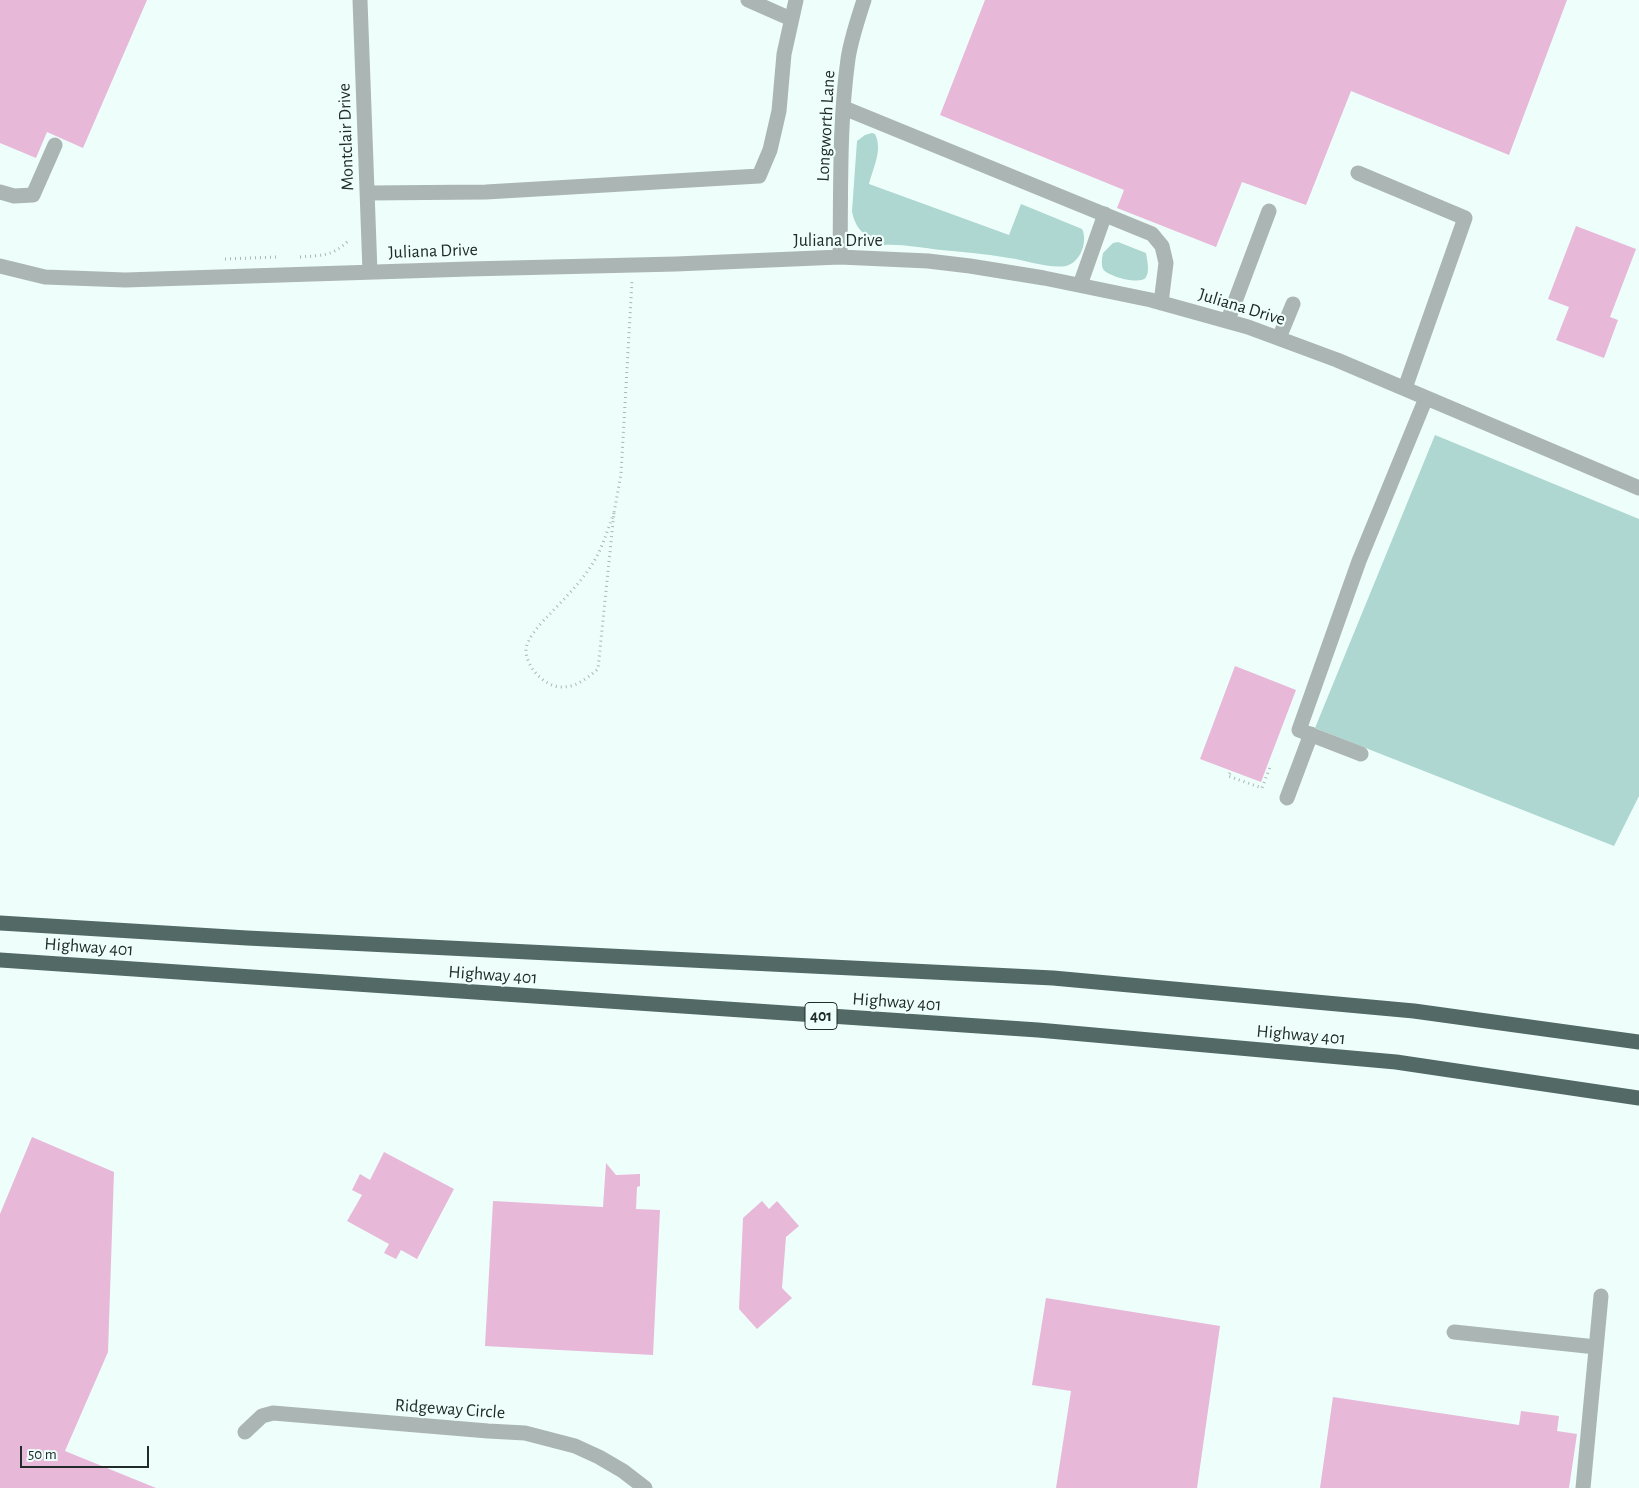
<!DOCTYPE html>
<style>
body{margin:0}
#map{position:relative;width:1639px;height:1488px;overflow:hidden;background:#eefefb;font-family:"Alegreya Sans",sans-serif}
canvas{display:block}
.scale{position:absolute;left:20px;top:1446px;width:129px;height:22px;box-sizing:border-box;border:2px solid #212b29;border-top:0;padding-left:6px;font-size:15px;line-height:18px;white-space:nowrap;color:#212b29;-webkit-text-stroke:4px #eefefb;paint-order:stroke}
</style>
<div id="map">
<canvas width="1639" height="1488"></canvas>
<div class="scale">50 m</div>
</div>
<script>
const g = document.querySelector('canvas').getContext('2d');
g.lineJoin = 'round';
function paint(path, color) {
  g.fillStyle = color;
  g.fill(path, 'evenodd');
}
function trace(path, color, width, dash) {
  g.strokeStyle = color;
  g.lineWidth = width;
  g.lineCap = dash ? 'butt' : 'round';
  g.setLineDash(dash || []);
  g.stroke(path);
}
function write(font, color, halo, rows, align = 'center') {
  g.font = font + ' "Alegreya Sans",sans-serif';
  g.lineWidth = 4.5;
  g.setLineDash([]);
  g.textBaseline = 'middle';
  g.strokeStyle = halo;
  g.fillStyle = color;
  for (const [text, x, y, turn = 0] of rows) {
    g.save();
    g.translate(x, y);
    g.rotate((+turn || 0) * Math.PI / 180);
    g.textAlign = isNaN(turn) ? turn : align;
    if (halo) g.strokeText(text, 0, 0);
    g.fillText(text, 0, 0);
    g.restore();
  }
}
paint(new Path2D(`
 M872,133L875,134C883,150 873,168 869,184L1009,235L1021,204L1082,229C1088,241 1081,262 1066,266C1050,269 1025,260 1009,258C986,254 963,252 941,250C922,248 903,244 884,245C867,238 855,230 852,211L857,141L865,135Z
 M1118,242L1146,253C1147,260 1150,271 1146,277C1141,286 1107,276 1103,269C1101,264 1102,258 1103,253L1113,243Z
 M1435,435L1639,519V796L1614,846L1315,728Z`), '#add7d0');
paint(new Path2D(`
 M0,0H147L83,148L47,132L36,158L0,143Z
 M985,0H1567L1509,155L1351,91L1306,205L1242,182L1216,247L1117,208L1124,190L940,115Z
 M1576,226L1636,249L1610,317L1618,320L1604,358L1556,340L1569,307L1548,299Z
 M1235,666L1296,690L1261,782L1200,759Z
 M32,1137L114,1172L108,1352L65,1451L156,1488H0V1214Z
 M384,1152L454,1189L417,1259L401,1250L396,1259L384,1253L389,1244L347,1221L362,1195L352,1190L360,1174L370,1180Z
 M606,1163L616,1175L640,1174V1186L637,1187L636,1209L660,1210L653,1355L485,1346L493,1201L603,1207Z
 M762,1201L769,1209L777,1201L799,1226L786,1237L782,1288L792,1298L757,1329L739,1309L743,1218Z
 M1046,1298L1220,1326L1197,1488H1056L1071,1391L1032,1385Z
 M1333,1397L1519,1425L1521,1411L1559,1416L1557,1431L1577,1434L1569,1488H1320Z`), '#e7b8d8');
trace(new Path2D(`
 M300,257C322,255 332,257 349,240
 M225,259L276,257
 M614,513C609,526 605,539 599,552C587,577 565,598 547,617C540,624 527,639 526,649C525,666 544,687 562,687C577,687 587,678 598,669L614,513L621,474L632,281
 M1230,773L1228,776L1262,788L1270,767`), '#a9b7b5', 3, [1, 4]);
trace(new Path2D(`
 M360,0L370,272
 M748,0L791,19
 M844,108L1152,234L1162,246L1166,263L1161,303
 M1358,173L1465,218L1405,388
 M0,192L14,196L33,195L55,145
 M367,193L486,192L759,176L770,150L779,111L784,54L796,0
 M840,257C841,191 839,124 848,59C851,39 858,19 864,0
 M0,266L45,277L125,280L469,269L676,264L840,257L928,261L970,266L1044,278L1151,300L1248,327L1337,360L1639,488
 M1080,285L1105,214
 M1228,320L1269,211
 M1279,338L1293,304
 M1361,754L1299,730L1359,561L1426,398
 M1287,798L1311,734
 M1454,1332L1596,1347
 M245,1432L262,1416L273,1413L488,1431L525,1433L575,1446L599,1457L623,1471L645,1488
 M1583,1488L1601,1296`), '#abb6b4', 15);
trace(new Path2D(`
 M0,923L247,938L1053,978L1414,1011L1639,1042
 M0,960L1038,1030L1396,1062L1639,1098`), '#526965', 15);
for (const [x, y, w] of [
 [821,1016,32]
]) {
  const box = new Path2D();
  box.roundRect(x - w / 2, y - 13.5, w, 27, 4);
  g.fillStyle = '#eefefb';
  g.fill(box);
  trace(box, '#212b29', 1);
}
write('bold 16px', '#212b29', null, [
 ["401",821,1016]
]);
write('18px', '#212b29', '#eefefb', [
 ["Longworth Lane",826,126,-87],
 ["Montclair Drive",346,137,-92],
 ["Juliana Drive",838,241],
 ["Juliana Drive",433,251,-2],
 ["Juliana Drive",1242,307,17],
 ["Highway 401",89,947,4],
 ["Highway 401",493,975,4],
 ["Highway 401",897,1002,4],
 ["Highway 401",1301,1035,5],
 ["Ridgeway Circle",450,1409,4]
]);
</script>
